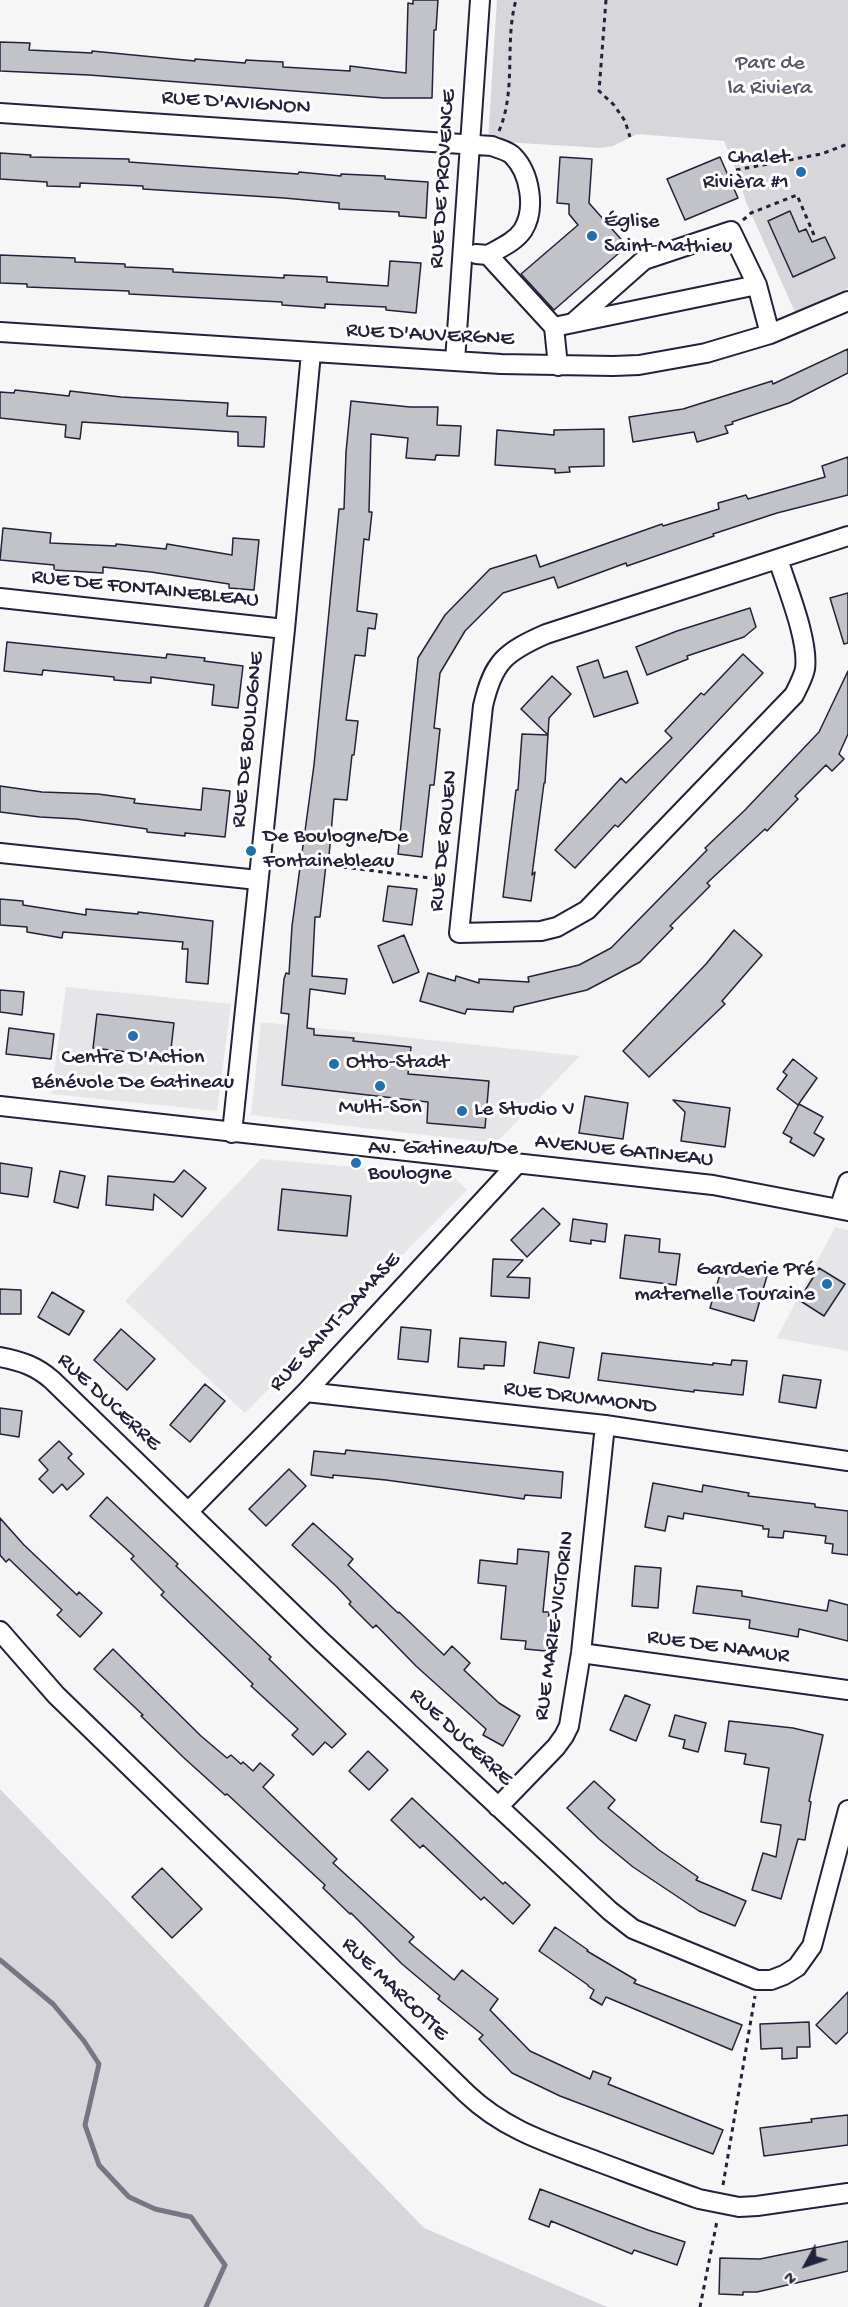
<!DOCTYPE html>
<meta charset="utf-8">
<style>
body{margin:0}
#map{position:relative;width:848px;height:2307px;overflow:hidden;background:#f6f6f7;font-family:"Gochi Hand",sans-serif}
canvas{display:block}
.north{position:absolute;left:776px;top:2235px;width:60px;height:60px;-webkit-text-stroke:4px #fff;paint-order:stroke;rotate:230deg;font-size:16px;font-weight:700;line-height:24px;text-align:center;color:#22223b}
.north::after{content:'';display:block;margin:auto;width:21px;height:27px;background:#22223b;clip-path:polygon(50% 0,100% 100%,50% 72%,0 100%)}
</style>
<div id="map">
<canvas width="848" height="2307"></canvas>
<div class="north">N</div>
</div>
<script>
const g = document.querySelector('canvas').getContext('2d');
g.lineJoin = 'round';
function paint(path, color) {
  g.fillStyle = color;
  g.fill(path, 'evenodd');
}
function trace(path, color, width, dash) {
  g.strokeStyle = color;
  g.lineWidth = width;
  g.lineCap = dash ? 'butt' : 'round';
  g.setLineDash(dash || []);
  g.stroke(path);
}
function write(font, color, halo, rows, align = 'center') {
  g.font = font + ' "Gochi Hand",sans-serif';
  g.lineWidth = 6;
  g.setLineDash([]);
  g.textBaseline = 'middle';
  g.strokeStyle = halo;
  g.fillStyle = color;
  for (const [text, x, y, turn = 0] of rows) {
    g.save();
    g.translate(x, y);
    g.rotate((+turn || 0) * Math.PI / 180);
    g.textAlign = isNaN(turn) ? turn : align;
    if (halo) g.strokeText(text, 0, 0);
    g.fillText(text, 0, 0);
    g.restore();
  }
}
paint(new Path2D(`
 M66,987L231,1004L217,1111L51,1094Z
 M261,1022L580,1056L496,1143L251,1115Z
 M261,1159L452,1175L467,1190L245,1413L125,1301Z
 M835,1227L848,1230V1351L777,1338Z`), '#e6e6e9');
paint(new Path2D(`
 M497,0H848V288L795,312L746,202L736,170L724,141L637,134L613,146L601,148L488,141Z
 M0,1789L424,2228L607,2307H0Z`), '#d7d7db');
trace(new Path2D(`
 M0,1960L53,2004L84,2041L99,2064L85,2125L99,2165L129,2197L155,2209L191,2217L225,2265L206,2307`), '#767685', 5);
const building = new Path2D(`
 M413,0H438L436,30H434L432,98H384L89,75L0,71V42L30,43L29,50L92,53V51L195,61V59L245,63L246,60L283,62V67L350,71V66L406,73L408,3L413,4Z
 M0,153L31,155L30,157L129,159V162L298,174L299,172L341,176V174L385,176V179L428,182L426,218L399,216V212L339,209V203L284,198L143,189V186L80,183V187L47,186V182L0,179Z
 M560,157L592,159L589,203L627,246L554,310L521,274L578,225L569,214V204L557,203Z
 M720,157L738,198L685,220L667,179Z
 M790,211L799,232L806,229L812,242L825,237L835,258L793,277L768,221Z
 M0,255L75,258V262L125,264V267L173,269V272L284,278V275L327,277V282L388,286L390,261L421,263L416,313L386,310V307L325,304V308L282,305V302L129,294V291L27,287V284L0,283Z
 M848,349V373L789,403L732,422L733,424L725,426L728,433L697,442L694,432L633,442L629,417L683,409L772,381L773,384Z
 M15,390L69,396L70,391L121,397L228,403L227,416L266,417L264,447L238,446V432L82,422L80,439L65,437L66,425L0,418V392L14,393Z
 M351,401L410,407H438L437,425L461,426L459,456L436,455L435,460L406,458L408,438L371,434L369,512H372L369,540L364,539L357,611L377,614L375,629L368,628L365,656L355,655L346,720L358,721L354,755H352L347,800L334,799L329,856H327L320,917H315L312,976L347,979L345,994L310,989L307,1028L314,1029V1035L354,1038L353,1041L411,1047L408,1074L489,1081L485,1128L427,1123L428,1102L282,1085L289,1014L281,1013L284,979L286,973L289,974L292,926L314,765L339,509H344L346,452Z
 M604,429V466L569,467L570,472L555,473V469L495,465L497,430L554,435V430Z
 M848,457V495L777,513L713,534L714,536L627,566L626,563L558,588L554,577L503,593L465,631L440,673L434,728L440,729L434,785H430L422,857L398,854L418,658L445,615L490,569L536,555L540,567L662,524L663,526L719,509L718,503L746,495L748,499L825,477L822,466Z
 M3,528L51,533L50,543L116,546V544L166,549L167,544L232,555L233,538L259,540L254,590L229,588V584L151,572L103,567V573L54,570V565L0,560Z
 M848,593V643L844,644L830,598Z
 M750,608L756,627L744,637L687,656L688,659L647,675L636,647L677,631Z
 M7,642L166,658L167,654L205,658L204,661L243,666L238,708L212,705L214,685L151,677V683L114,680V677L43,670L42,675L4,671Z
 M743,654L763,673L618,827L615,825L575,868L555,850L621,778L626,783L672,738L665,731L701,693L704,695Z
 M598,660L604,678L627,671L638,703L594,717L577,667Z
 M848,671V734L839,754L844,759L832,771L826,765L795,796L798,799L767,831L765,829L707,883L710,886L670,926L673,928L640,962L587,990L514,1007L513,1012L467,1009L465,1014L420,1001L428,973L455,981L456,976L479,983V979L529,982L528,977L579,965L611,948L707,850L705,848L745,810L819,732Z
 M552,676L571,694L549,718L548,735L521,709Z
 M522,734L548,735L545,783H544L532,875L535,872L531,901L503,897L516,790H518Z
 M0,786L42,792L98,794L135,799L134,803L201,810L203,788L230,791L225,837L185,833V836L147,832V829L76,819L40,817L0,812Z
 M388,886L417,889L412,925L383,921Z
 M0,899L23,901V905L86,915V909L138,914V912L213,921L208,984L186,982L188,949H182L183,942L63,932L62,938L27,932V927L0,925Z
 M734,930L762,955L722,1001L725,1004L649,1077L623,1051L706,964Z
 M404,935L419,972L393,983L378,946Z
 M0,990L24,992L22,1015L0,1012Z
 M97,1014L174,1023L170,1057L93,1048Z
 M9,1028L54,1034L51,1059L6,1054Z
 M793,1059L817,1078L798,1105L777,1089L787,1075L783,1072Z
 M585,1096L628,1103L623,1139L579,1133Z
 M673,1100L730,1108L725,1147L681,1141L685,1112Z
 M799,1104L823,1117L814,1133L824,1139L814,1156L790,1142L792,1138L783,1133Z
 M0,1163L32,1168L28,1197L0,1193Z
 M184,1170L206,1188L182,1217L154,1194L153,1210L106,1205L108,1176L174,1182Z
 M60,1171L85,1176L78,1208L54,1202Z
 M282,1189L351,1196L347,1236L278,1230Z
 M543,1208L560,1224L527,1257L511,1240Z
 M573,1219L607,1224L605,1242L591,1240V1244L570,1241Z
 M625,1235L660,1239L659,1252L680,1254L676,1285L620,1278Z
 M493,1259L523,1260L507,1277L530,1278L529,1298L491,1296Z
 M723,1264L767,1276L754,1321L710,1308Z
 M819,1268L845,1284L824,1316L799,1300Z
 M0,1289L21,1290V1314H0Z
 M52,1292L84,1311L69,1335L38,1317Z
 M401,1327L431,1330L428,1362L398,1359Z
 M121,1329L155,1359L127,1390L94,1360Z
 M460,1338L506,1342L504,1366L484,1365V1369L458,1367Z
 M539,1342L574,1348L569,1378L534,1373Z
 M602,1353L713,1365V1363L731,1365L732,1360L747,1361L743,1395L694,1390V1392L598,1380Z
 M783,1375L821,1380L816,1408L779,1402Z
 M205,1384L225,1401L190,1442L170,1425Z
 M0,1408L22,1411L19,1437L0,1434Z
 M59,1441L72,1454L68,1458L84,1474L67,1490L62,1484L53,1493L39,1479L48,1470L39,1460Z
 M346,1450L563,1472L561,1498L525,1495L524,1499L386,1480L333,1475V1478L311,1475L314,1451L345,1454Z
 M289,1469L306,1486L266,1526L249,1509Z
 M653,1483L702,1492L703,1485L749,1493L748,1496L815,1504V1507L848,1511V1555L832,1553L833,1544L825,1543L826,1536L784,1531L783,1538L768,1537L769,1529H763V1526L684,1513L683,1519L668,1516L665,1531L645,1527Z
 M107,1497L178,1564L176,1566L271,1657L269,1659L346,1734L332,1748L325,1742L313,1755L292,1735L298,1729L251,1686L253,1684L161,1595L164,1592L131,1559L134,1556L90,1516Z
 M0,1518L24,1545L77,1595L79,1592L102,1613L80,1637L57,1615L62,1610L9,1559L6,1562L0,1555Z
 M313,1523L353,1559L348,1565L398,1613L399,1612L444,1655L452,1646L470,1663L464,1670L499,1703L520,1716L503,1746L483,1735L486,1729L416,1666L376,1625L373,1628L349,1604L351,1602L337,1587L292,1545Z
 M518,1549L549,1552L543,1612H549L546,1651L525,1649L526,1641L501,1639L506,1586L478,1583L480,1560L517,1564Z
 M635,1566L661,1568L658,1608L632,1606Z
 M697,1586L742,1591V1596L827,1611L829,1600L848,1605V1641L799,1629L798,1637L749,1628L750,1620L693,1613Z
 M113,1649L201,1736L227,1758L231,1755L241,1764L243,1762L253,1771L260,1763L274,1775L263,1787L337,1859L333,1863L414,1937L409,1942L454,1980L462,1970L498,1999L490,2010L530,2051L590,2079L593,2071L611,2078L608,2084L723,2130L713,2154L560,2096L512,2073L479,2039L483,2035L438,1999L440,1996L402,1964L351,1913L350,1914L323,1888L325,1885L227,1794L225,1795L183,1757L141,1716L143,1715L94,1669Z
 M625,1695L650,1705L636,1741L610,1730Z
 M675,1715L706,1723L698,1752L683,1748L685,1740L669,1736Z
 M729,1721L793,1728L823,1735L809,1801L811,1802L805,1840L798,1839L781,1899L752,1890L763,1853L776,1857L781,1825L761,1822L769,1768L744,1764L746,1754L725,1751Z
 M368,1751L388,1770L369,1790L349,1771Z
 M594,1781L615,1800L608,1808L659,1850L698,1877L696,1880L746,1901L735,1926L699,1911L633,1867L599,1839L567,1808Z
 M412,1798L503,1884L505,1882L530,1905L513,1924L484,1897L481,1900L423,1845L420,1848L391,1820Z
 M162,1868L202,1909L172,1938L132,1897Z
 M555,1927L588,1950L587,1951L636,1980L634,1983L742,2025L732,2050L606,1997L602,2005L590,1998L594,1990L588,1986V1985L539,1951Z
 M848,1992V2032L836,2044L816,2025Z
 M809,2022L810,2047H797V2058L782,2059V2048L761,2049L760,2024Z
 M848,2115V2145L764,2156L760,2128L812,2122L811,2119Z
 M540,2189L648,2230L685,2242L677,2265L634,2250L632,2254L551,2221L549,2227L529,2219Z
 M848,2241V2271L757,2292H743V2295L719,2294L720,2258L760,2259Z`);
paint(building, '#c2c2c9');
trace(building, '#22223b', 1.5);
const minor = new Path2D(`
 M0,113L492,146C499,149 509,151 513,156C530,173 536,209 523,230C515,242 500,248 488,255
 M476,254L488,255L554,327
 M574,322L644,260L731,231L757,285
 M0,332L501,364L613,366L639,365L706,353L770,334L848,301
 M455,361L480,0
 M558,366L554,327L757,285L770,334
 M778,559C787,588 809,640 805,669C803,678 798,687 794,695L587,910L557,927L541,931L459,933L483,706C493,662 505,652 546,634L848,536
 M0,598L285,629
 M0,853L258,880
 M0,1106L713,1185L848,1211
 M232,1133L285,629L311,353
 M839,1209L848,1182
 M0,1357C21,1361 36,1366 52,1380L321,1641L610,1911L633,1929L757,1980H771L784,1975L797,1967L812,1946L848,1810
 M306,1392L605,1425L848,1461
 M188,1512L306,1392L517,1164
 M0,1631L56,1695L467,2094C505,2130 548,2143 596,2161C631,2174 665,2187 699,2199L739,2207L757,2206L848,2193
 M581,1653L848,1690
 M498,1807L556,1747L564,1736L569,1726L581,1653L605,1425`);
trace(minor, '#22223b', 22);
trace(new Path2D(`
 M606,0L599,91L614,105L625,121L630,137
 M499,131C517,89 504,43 516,0
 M736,170L821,154L848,144
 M743,220L751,213L797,195L814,235
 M280,859L446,880
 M723,2185L755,1996
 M700,2307L717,2221`), '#22223b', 3, [4.5, 4.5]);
trace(minor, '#fff', 18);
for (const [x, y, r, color] of [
 [801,172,6,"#1f6fb2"],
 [592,236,6,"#1f6fb2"],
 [251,851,6,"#1f6fb2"],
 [133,1036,6,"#1f6fb2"],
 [334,1064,6,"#1f6fb2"],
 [380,1086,6,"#1f6fb2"],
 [462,1111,6,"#1f6fb2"],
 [356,1163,6,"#1f6fb2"],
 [827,1284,6,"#1f6fb2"]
]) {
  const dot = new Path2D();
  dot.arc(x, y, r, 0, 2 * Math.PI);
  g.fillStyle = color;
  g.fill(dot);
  trace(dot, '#fff', 2);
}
write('22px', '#58586b', '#fff', [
 ["Parc de",770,65],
 ["la Riviera",770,90]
]);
write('22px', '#22223b', '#fff', [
 ["RUE D'AVIGNON",236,104,4],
 ["RUE DE PROVENCE",444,179,-86],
 ["RUE D'AUVERGNE",430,336,3],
 ["RUE DE FONTAINEBLEAU",145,590,6],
 ["RUE DE BOULOGNE",249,740,-84],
 ["RUE DE ROUEN",445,841,-84],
 ["AVENUE GATINEAU",624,1152,6],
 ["RUE SAINT-DAMASE",336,1323,-47],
 ["RUE DRUMMOND",580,1399,7],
 ["RUE DUCERRE",108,1403,43],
 ["RUE MARIE-VICTORIN",556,1626,-82],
 ["RUE DE NAMUR",718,1648,8],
 ["RUE DUCERRE",460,1738,43],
 ["RUE MARCOTTE",394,1990,44]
]);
write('22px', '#22223b', '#fff', [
 ["Chalet",789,159,"right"],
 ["Rivièra #1",789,184,"right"],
 ["Église",604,223],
 ["Saint-Mathieu",604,248],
 ["De Boulogne/De",263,838],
 ["Fontainebleau",263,863],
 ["Centre D'Action",133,1059,"center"],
 ["Bénévole De Gatineau",133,1084,"center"],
 ["Otto-Stadt",346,1064],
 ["Multi-Son",380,1109,"center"],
 ["Le Studio V",474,1111],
 ["Av. Gatineau/De",368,1150],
 ["Boulogne",368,1175],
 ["Garderie Pré",815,1271,"right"],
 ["maternelle Touraine",815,1296,"right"]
], 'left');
</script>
